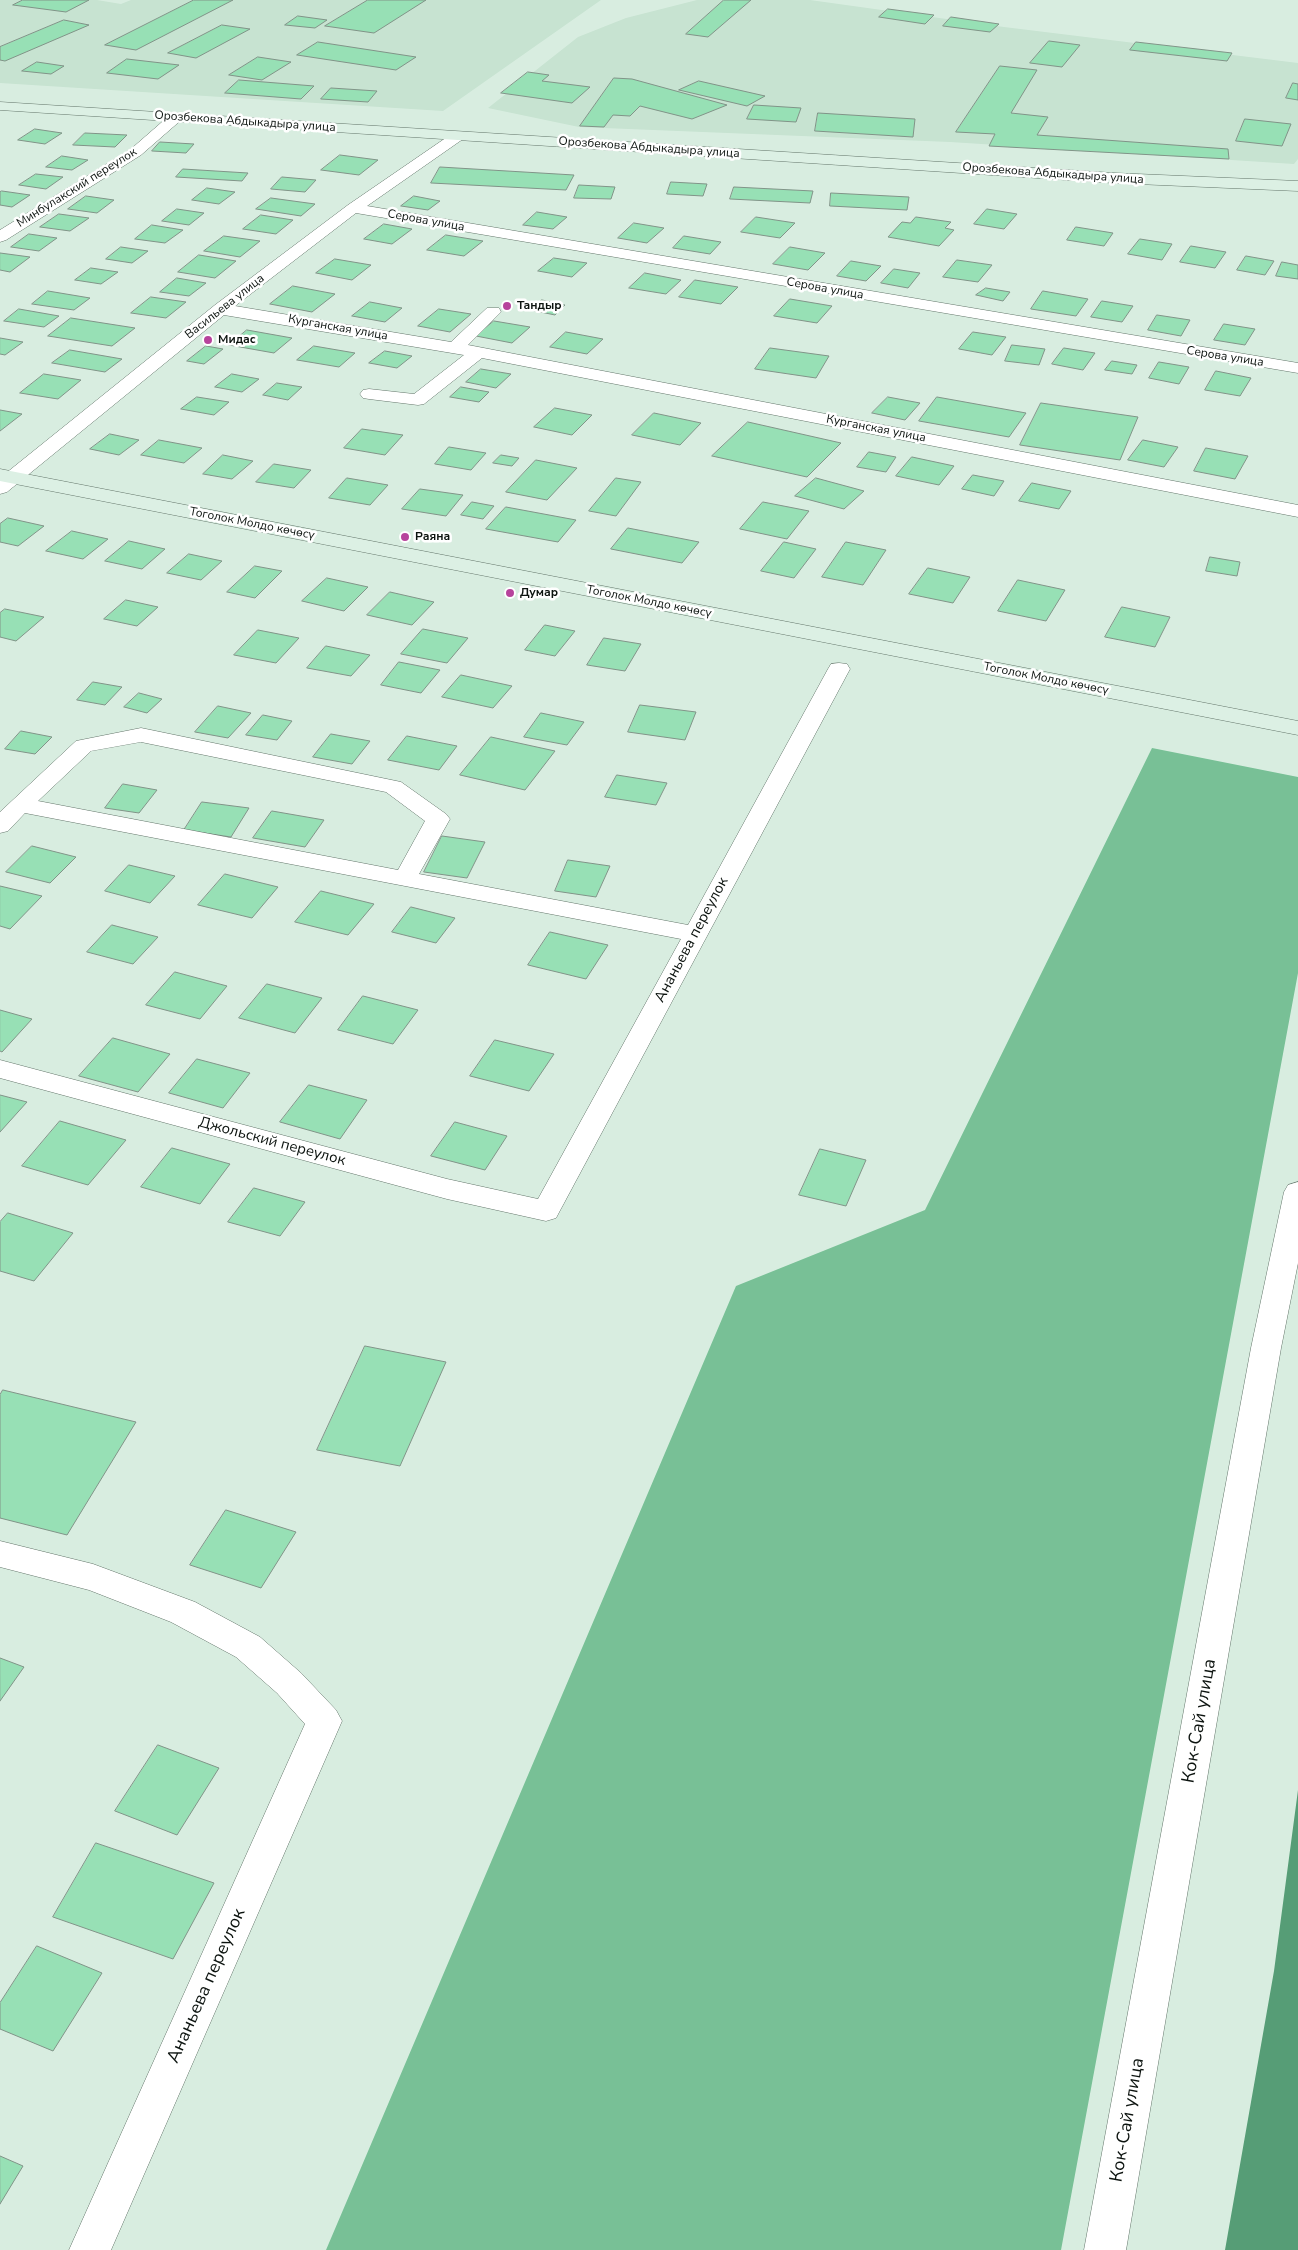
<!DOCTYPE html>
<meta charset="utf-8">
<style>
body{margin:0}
canvas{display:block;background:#d8ede0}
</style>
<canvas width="1298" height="2250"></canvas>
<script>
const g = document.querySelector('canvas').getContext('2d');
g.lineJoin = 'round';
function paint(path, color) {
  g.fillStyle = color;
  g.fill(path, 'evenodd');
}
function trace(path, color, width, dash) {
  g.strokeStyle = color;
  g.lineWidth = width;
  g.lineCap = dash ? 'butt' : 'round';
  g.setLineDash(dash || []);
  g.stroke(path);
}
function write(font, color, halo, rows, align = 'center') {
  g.font = font + ' "Nunito Sans",sans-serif';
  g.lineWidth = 5;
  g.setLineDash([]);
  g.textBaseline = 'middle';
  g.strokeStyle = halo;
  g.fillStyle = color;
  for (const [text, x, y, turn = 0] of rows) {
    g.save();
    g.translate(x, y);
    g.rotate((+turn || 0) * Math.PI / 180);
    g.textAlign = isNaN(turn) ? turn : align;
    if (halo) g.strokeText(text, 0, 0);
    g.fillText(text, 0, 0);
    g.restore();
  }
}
paint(new Path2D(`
 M0,0H97L121,4L131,0H601L443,111L0,83Z
 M697,0H810L1004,27L1298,63V159L1294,164L950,142L579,127L488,108L578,37L626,18Z`), '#c7e3d1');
paint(new Path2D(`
 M1152,748L1298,777V973L1061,2250H326L736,1286L925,1210Z`), '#78c096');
paint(new Path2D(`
 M1298,1790V2250H1225L1274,1971Z`), '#569d76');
const building = new Path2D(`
 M23,0H89L66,12L13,5Z
 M194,0H233L136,50L105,45Z
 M368,0H426L374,33L325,26Z
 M724,0H751L708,37L686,34Z
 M888,9L934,15L925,24L879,17Z
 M298,16L327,20L315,28L285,25Z
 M951,17L999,24L990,32L943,26Z
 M64,20L89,25L5,61L0,60V47Z
 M222,25L250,29L196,58L168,53Z
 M1049,41L1080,45L1062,67L1030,63Z
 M318,42L416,57L396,70L297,55Z
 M1136,42L1232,53L1227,61L1130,50Z
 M258,57L291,62L262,80L229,75Z
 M127,59L179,65L158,79L107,73Z
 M37,62L64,66L51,74L22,71Z
 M1000,66L1037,70L1011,113L1048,117L1037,135L1228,149L1229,159L989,146L995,134L956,132Z
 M528,72L549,75L542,81L590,87L572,103L501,93Z
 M614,78L632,79L727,105L692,119L640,106L630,116L613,115L604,127L580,126Z
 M239,80L314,86L301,99L225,93Z
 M699,81L765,96L747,106L679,90Z
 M1293,83L1298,84V100L1286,98Z
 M331,88L377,91L368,102L321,99Z
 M754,105L801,108L796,122L747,119Z
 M818,113L915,119L913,137L815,131Z
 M1245,119L1291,124L1282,146L1236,141Z
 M35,129L62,133L45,144L18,140Z
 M85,133L127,135L115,147L73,145Z
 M160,142L194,144L186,153L152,151Z
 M340,155L378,160L359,175L321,170Z
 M62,156L88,160L72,170L46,167Z
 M440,167L574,175L566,190L431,183Z
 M183,169L248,173L242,181L176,177Z
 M36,174L63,177L46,189L19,185Z
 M282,177L316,180L305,192L271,189Z
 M671,182L707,184L703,196L667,194Z
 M579,185L615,187L611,199L574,198Z
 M734,187L813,191L810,203L730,199Z
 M207,188L235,192L219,204L192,200Z
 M2,191L30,195L12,207L0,205V192Z
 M831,193L909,197L907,210L830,206Z
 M86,196L114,200L97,213L68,209Z
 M414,196L440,201L428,210L401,206Z
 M271,198L315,204L301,216L256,209Z
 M177,209L204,213L189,225L162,221Z
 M987,209L1017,214L1004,229L974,224Z
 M537,212L567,217L553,229L523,225Z
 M59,214L89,218L70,231L40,227Z
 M261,215L293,220L276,234L243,229Z
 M756,217L795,223L780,238L741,232Z
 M916,217L951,222L945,228L954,230L939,246L888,237L902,222L910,223Z
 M634,223L664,228L647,243L618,238Z
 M384,224L412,229L392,244L364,239Z
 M152,225L183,230L165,243L135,239Z
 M1076,227L1113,233L1104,246L1067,240Z
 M29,234L57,238L39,251L11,247Z
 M446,235L483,241L464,256L427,250Z
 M224,236L260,241L240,257L204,251Z
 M684,236L721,242L710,254L673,248Z
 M1140,239L1172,244L1162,260L1128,254Z
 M1191,246L1226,252L1215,268L1180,262Z
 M121,247L148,251L132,263L106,259Z
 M790,247L825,253L808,270L773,264Z
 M0,253L30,257L10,272L0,270Z
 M199,255L236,261L215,278L178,272Z
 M1246,256L1274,261L1265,275L1237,270Z
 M554,258L587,263L572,277L538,271Z
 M335,259L371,265L352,280L316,273Z
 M957,260L992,265L978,282L943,277Z
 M851,261L881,266L866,281L837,276Z
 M1282,262L1298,265V279L1276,276Z
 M91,268L118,272L101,284L75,280Z
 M894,269L920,273L908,288L881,283Z
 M645,273L681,280L666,294L629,288Z
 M177,278L206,283L189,296L160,292Z
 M695,280L738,287L721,304L679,297Z
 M293,286L335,294L312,312L270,304Z
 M986,288L1010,292L1003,301L976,295Z
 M48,291L90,298L74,310L32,304Z
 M1043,291L1088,299L1076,316L1031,309Z
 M151,297L186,302L166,318L131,313Z
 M790,299L832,306L817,323L774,316Z
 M542,300L565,305L555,315L531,310Z
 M1102,301L1133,306L1122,322L1091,317Z
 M370,302L402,308L385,322L352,316Z
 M19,309L59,316L44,327L4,321Z
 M439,309L471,314L450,332L418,326Z
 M1157,315L1190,320L1181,336L1148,330Z
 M71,318L135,328L112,346L48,336Z
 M494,321L530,327L512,343L476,336Z
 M1224,324L1255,329L1245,345L1214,340Z
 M247,330L292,338L274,353L229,345Z
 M566,332L603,339L587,354L550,347Z
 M973,332L1006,337L992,355L959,349Z
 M0,338L23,342L5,355L0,354Z
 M1012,345L1045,349L1039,365L1005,361Z
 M206,346L223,349L204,364L187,361Z
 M314,346L355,353L339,367L297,360Z
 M770,348L829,356L816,378L755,369Z
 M1064,348L1095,353L1083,370L1052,364Z
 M70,350L122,359L105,372L52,363Z
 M385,351L412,356L397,368L369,363Z
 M1112,361L1137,365L1132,374L1105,370Z
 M1159,362L1189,367L1179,384L1149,378Z
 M481,369L511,374L496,388L466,382Z
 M1216,371L1251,378L1240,396L1205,390Z
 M44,374L81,380L58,399L20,393Z
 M232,374L259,379L242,392L215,387Z
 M277,383L302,387L288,400L263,395Z
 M461,387L489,392L479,402L450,397Z
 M197,397L229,402L214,415L181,409Z
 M888,397L920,403L905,420L872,413Z
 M937,397L1026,413L1009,437L919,421Z
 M1041,403L1138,417L1120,460L1020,445Z
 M555,408L592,415L572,435L534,427Z
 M0,410L22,414L0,431Z
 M654,413L701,423L680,445L632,435Z
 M748,422L841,443L807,477L712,456Z
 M362,429L403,435L385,455L344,448Z
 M110,434L139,440L119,455L90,449Z
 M159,440L202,448L184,463L141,455Z
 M1143,440L1178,447L1164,467L1128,460Z
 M449,447L486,453L471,470L435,464Z
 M1206,448L1248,456L1235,479L1194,471Z
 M869,452L896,457L886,472L857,467Z
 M223,455L253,461L232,479L203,474Z
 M501,455L519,458L512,466L493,463Z
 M912,457L954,466L939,485L896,476Z
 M536,460L577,468L547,500L506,492Z
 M274,464L311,470L294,488L256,482Z
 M973,475L1004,481L994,496L962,489Z
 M347,478L388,485L370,505L329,498Z
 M616,478L641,482L616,516L589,511Z
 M816,478L864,491L844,509L795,496Z
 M1032,483L1071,491L1059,509L1019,501Z
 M420,489L463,495L446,516L402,509Z
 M472,502L494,506L483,519L461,515Z
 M763,502L809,511L787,539L740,529Z
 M506,507L576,520L558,542L486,529Z
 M8,518L44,526L18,546L0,542V524Z
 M628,528L699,542L682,563L611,549Z
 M72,531L108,539L83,559L46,551Z
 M129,541L165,549L142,569L105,561Z
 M784,542L816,549L794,578L761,571Z
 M846,542L886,550L863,585L822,577Z
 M189,554L222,561L201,580L167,573Z
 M1210,557L1240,562L1237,576L1206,571Z
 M255,566L282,571L255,598L227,592Z
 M928,568L970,577L953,603L909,594Z
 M327,578L368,587L344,611L302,601Z
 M1018,580L1065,590L1046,621L998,611Z
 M390,592L434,602L412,625L367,615Z
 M126,600L158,607L137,626L104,619Z
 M1122,607L1170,617L1155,647L1105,637Z
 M5,609L44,617L16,641L0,637V613Z
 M545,625L575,631L555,656L525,650Z
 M423,629L468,638L447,663L401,654Z
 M258,630L299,638L276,663L234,655Z
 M604,638L641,644L625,671L587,665Z
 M326,646L370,655L351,676L307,668Z
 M399,662L440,670L421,693L381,685Z
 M461,675L512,686L493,708L442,697Z
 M93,682L122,687L105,705L77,700Z
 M139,693L162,699L147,713L124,707Z
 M640,705L696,712L685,740L628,732Z
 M218,706L251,713L228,738L195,732Z
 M541,713L584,722L567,745L524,737Z
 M263,715L292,721L277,740L246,735Z
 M21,731L52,737L35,754L5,749Z
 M331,734L370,741L352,764L313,757Z
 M407,736L457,746L439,770L388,760Z
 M491,737L555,751L525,790L460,775Z
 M617,775L667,783L656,805L605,797Z
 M123,784L157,790L139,813L105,808Z
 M202,802L249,808L231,837L184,830Z
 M272,811L324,820L305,847L253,838Z
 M442,836L485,842L467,878L424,872Z
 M32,846L76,857L50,883L6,872Z
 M568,860L610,866L596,897L555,891Z
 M129,865L175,876L150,903L105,891Z
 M225,874L278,887L252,918L198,905Z
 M0,886L42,896L10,929L0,926Z
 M321,891L374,904L348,935L295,922Z
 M411,907L455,918L436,943L392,932Z
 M112,925L158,937L133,964L87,952Z
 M550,932L608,945L586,979L528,965Z
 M175,972L227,986L200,1019L146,1005Z
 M267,984L322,998L295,1033L239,1018Z
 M363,996L418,1010L393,1044L338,1030Z
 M0,1010L32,1019L2,1052L0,1051Z
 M113,1038L170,1054L138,1092L79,1076Z
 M495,1040L554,1054L529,1091L470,1076Z
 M197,1059L250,1073L223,1108L169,1093Z
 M309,1085L367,1100L340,1139L280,1122Z
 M0,1095L27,1102L0,1132Z
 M60,1121L126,1140L88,1185L22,1166Z
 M455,1122L507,1136L485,1170L431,1156Z
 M172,1148L230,1164L200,1204L141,1187Z
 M820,1149L866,1160L846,1206L799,1195Z
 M254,1188L305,1202L280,1236L228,1222Z
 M8,1213L73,1233L34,1281L0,1271V1222Z
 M365,1346L446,1362L400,1466L317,1450Z
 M3,1390L136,1422L67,1535L0,1518V1395Z
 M226,1510L296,1532L261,1588L190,1565Z
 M0,1658L24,1667L0,1701Z
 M158,1745L219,1768L177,1835L115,1811Z
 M96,1843L214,1883L173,1959L53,1917Z
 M37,1946L102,1973L53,2051L0,2029V2003Z
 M0,2156L23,2166L0,2204Z`);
paint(building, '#97e0b5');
trace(building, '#819488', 1);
const street = new Path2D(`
 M175,114L180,115L182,118L180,121L141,155L6,240L0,242V230L131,149L170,115Z
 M458,132L465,136L463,139L367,206L1298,363V373L356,213L235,306L451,342L487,308H499L501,312L468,345L1298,505V517L482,358L424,404L418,405L369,399L363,398L360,394L363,390L369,389L414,394L464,355L224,315L7,492L0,494V478L215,305L348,205L453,133Z
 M839,663L847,664L850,669L556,1218L546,1221L447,1199L0,1078V1060L447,1179L538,1199L681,939L25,813L8,831L0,833V812L76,741L141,728L401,782L446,814L450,819L419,874L688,925L828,669L831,664ZM141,742L386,792L425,821L398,870L38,801L91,751Z
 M1298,1182V1263L1281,1348L1126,2250H1084L1251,1348L1284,1192L1288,1185Z
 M0,1541L93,1564L195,1602L260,1637L301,1673L336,1710L342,1721L111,2250H69L305,1724L277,1693L236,1657L171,1622L89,1590L0,1567Z`);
const secondary = new Path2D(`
 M0,102L1114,173L1298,181V191L1114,183L0,110Z
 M0,469L1298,721V735L0,481Z`);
trace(street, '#64766b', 1);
trace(secondary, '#64766b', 1);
paint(street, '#fff');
paint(secondary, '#dcf0e4');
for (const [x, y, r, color] of [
 [507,306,5,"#b7439c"],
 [208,340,5,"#b7439c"],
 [405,537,5,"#b7439c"],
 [510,593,5,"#b7439c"]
]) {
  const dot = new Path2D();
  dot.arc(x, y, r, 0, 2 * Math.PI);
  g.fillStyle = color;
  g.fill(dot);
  trace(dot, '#fff', 2);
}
write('12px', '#0c130f', '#fff', [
 ["Орозбекова Абдыкадыра улица",245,122,4],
 ["Орозбекова Абдыкадыра улица",649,148,4],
 ["Орозбекова Абдыкадыра улица",1053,174,4],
 ["Минбулакский переулок",77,188,-32],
 ["Серова улица",426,221,10],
 ["Серова улица",825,289,10],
 ["Васильева улица",225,307,-38],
 ["Курганская улица",338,328,10],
 ["Серова улица",1225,357,9],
 ["Курганская улица",876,429,11],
 ["Тоголок Молдо көчөсү",252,524,11],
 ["Тоголок Молдо көчөсү",649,602,11],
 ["Тоголок Молдо көчөсү",1046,679,11]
]);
write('bold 12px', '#0c130f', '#fff', [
 ["Тандыр",517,306],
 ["Мидас",218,340],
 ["Раяна",415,537],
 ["Думар",520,593]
], 'left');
write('15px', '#0c130f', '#fff', [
 ["Ананьева переулок",692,940,-62],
 ["Джольский переулок",272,1142,15]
]);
write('18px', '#0c130f', '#fff', [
 ["Кок-Сай улица",1200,1721,-80],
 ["Ананьева переулок",207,1986,-66],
 ["Кок-Сай улица",1128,2120,-80]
]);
</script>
